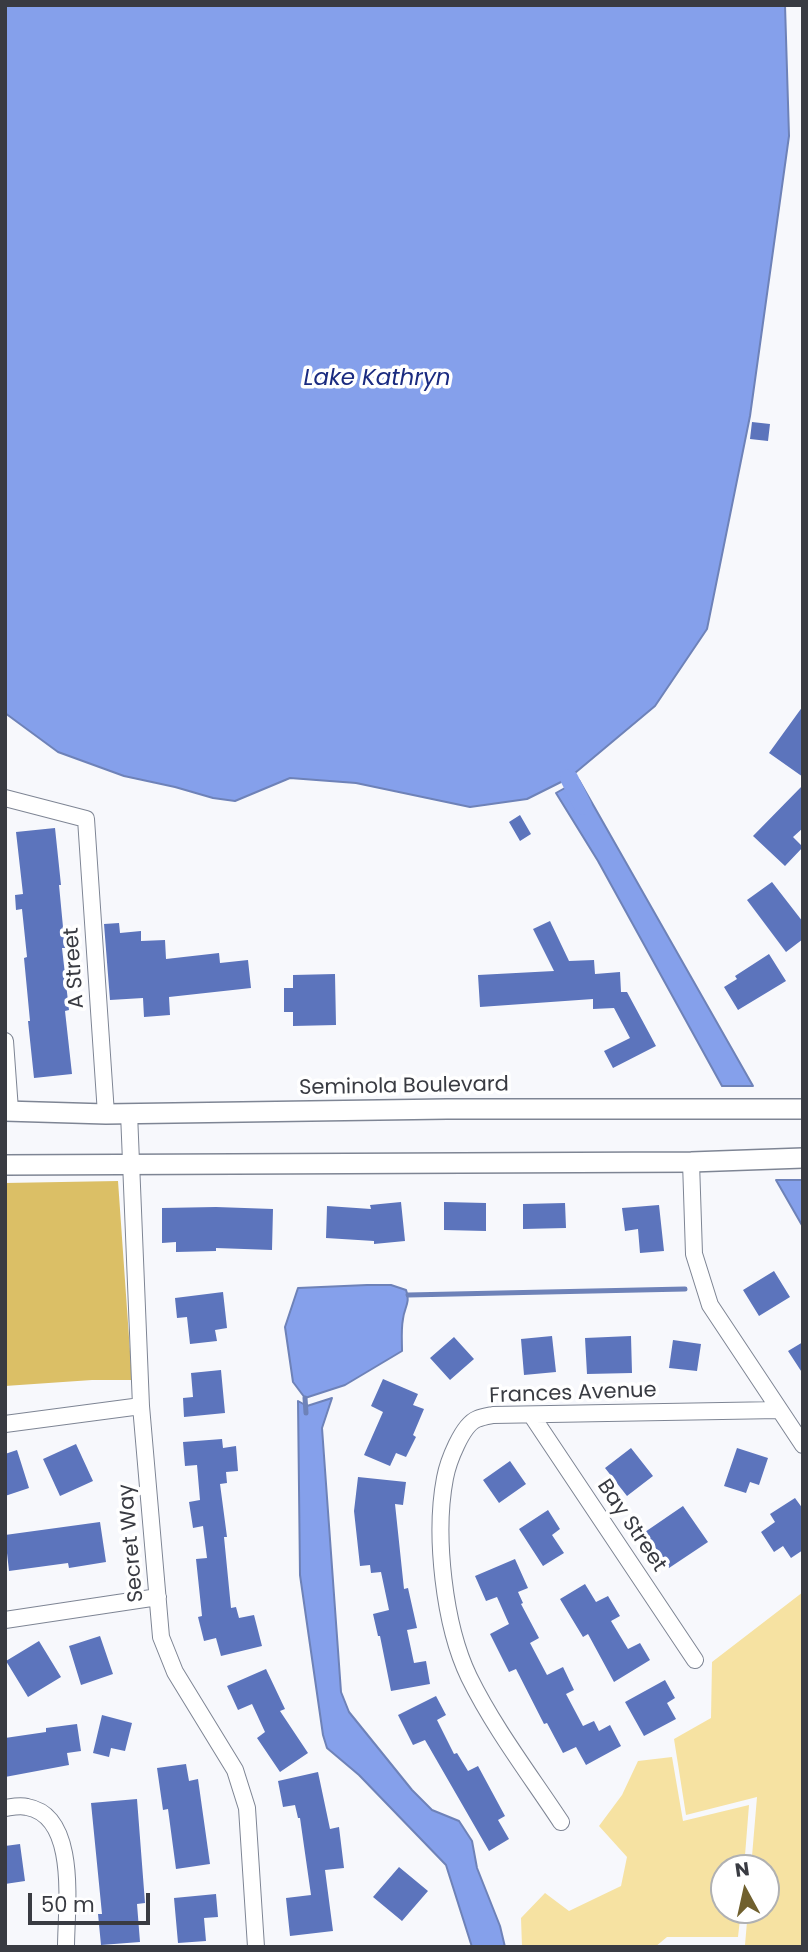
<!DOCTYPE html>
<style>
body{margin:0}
#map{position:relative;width:808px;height:1952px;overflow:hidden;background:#f7f8fc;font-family:Poppins,sans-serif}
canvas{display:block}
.frame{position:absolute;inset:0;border:7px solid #393b42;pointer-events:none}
.north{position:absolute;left:710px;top:1854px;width:70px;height:70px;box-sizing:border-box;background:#fff;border:2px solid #b0b1b3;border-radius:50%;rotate:352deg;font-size:19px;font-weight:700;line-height:28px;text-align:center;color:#393b42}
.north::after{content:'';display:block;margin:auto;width:24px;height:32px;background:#70602e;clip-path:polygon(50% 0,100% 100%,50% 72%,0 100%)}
.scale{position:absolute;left:28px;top:1893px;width:122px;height:32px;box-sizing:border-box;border:4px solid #393b42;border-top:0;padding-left:9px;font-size:21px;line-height:24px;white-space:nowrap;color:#393b42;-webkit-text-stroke:5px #fff;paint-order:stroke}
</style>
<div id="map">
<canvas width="808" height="1952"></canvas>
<div class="frame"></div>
<div class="north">N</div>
<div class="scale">50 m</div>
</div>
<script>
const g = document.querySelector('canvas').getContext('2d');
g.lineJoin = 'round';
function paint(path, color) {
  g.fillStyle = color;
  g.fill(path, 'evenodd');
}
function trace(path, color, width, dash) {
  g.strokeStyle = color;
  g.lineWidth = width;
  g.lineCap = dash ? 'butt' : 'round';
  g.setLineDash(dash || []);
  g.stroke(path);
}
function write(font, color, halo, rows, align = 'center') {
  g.font = font + ' Poppins,sans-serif';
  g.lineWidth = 7;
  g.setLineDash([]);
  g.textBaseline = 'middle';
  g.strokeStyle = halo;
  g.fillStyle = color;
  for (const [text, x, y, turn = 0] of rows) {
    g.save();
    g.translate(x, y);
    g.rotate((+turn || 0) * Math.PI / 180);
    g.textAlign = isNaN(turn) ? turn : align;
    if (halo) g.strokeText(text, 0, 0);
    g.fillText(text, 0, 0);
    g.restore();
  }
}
paint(new Path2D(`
 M803,1592V1947H747L745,1945L748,1910H766V1868H751L757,1797L686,1815L674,1739L711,1718L712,1662Z
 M672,1757L683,1821L749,1805L744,1868H724V1910H741L738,1937H667L655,1947H522L521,1918L545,1893L569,1911L621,1886L627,1857L599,1826L622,1795L638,1761Z`), '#f6e2a2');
paint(new Path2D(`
 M118,1181L132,1380H92L5,1386V1183Z`), '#dbbf66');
const water = new Path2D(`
 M5,5H785L789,136L750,416L707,629L655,706L569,778L527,799L470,807L356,783L290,778L235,801L213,798L175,787L124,776L58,752L5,713Z
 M579,780L753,1086H722L598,861L556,793Z
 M776,1180H803V1227Z
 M367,1285H391L406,1290C411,1302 404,1308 403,1319C401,1329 402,1341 402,1351L345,1385L305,1398L293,1382L285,1327L298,1288Z
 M332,1398L322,1428L341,1692L349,1712L412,1790L432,1810L459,1821L472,1841L477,1868L500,1926L505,1947H472L446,1865L359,1775L327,1748L323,1735L300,1575L298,1401L307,1406Z`);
paint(water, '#85a0eb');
trace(water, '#6e82b8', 2);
trace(new Path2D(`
 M408,1295L685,1289
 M305,1398L306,1413`), '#6e82b8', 5);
trace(new Path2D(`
 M569,778L583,806`), '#85a0eb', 18);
paint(new Path2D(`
 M752,422L770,424L768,441L750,439Z
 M803,706V777L769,753Z
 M803,785V828L793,837L803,847L785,866L753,836Z
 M520,815L531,834L520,841L509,822Z
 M55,828L61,885H59L65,948H62L69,1010L65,1011L72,1074L34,1078L28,1021H30L24,958L27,957L22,909L16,910L15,895L23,894L16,832Z
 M772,882L803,922V939L786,952L747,900Z
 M550,921L569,961L594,960L595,974L620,972L621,992H627L656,1046L613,1068L604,1051L630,1038L614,1008L593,1009V999L480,1007L478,975L554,971L533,929Z
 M119,923L120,933L141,931V941L165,940L166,959L219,953L220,963L248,960L251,988L169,997L170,1015L144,1017L143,998L110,1000L104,924Z
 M769,954L786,981L738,1010L724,987L737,979L735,976Z
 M335,974L336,1025L293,1026V1012H284V988H293V975Z
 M401,1202L405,1241L374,1244V1241L326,1238L327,1206L371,1209L370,1205Z
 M444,1202L486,1203V1231L444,1230Z
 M565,1203L566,1228L523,1229V1204Z
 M659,1205L664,1251L640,1253L638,1229L625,1231L622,1208Z
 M216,1207L273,1209L272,1250L216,1248V1251L176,1252V1242L162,1243V1208Z
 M774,1271L790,1297L759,1316L743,1290Z
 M223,1292L227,1328L215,1330L217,1341L190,1344L187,1317L177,1318L175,1298Z
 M552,1336L556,1372L524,1375L521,1339Z
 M631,1336L632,1373L587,1374L585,1338Z
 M454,1337L474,1359L450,1380L430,1358Z
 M673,1340L701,1344L697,1371L669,1368Z
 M803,1342V1374L788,1351Z
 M221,1370L225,1413L184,1417L183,1398L193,1397L191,1373Z
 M383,1379L418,1394L413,1405L424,1409L413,1435L416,1437L406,1457L396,1453L390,1466L364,1455L383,1412L371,1406Z
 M222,1439L223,1448L236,1446L238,1471L226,1472L227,1483L220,1484L227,1537H224L231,1608L236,1607L239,1618L254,1615L262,1646L221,1656L216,1638L204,1641L198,1617L202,1616L196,1559L207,1558L203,1526L193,1528L189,1502L200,1500L197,1465L185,1466L183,1442Z
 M76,1444L93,1481L60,1496L43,1459Z
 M631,1448L653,1476L627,1496L605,1468Z
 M737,1448L768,1458L759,1485L750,1482L746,1493L724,1486Z
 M17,1450L29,1488L5,1496V1454Z
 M510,1461L526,1484L499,1503L483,1480Z
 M358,1477L406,1482L403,1505L395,1504L404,1589L408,1588L417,1628L407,1630L414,1663L426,1661L430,1684L391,1691L380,1636H378L373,1614L389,1610L381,1572L371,1573L370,1565L360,1566L354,1511Z
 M795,1498L803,1509V1550L791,1558L783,1546L774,1552L761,1532L775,1522L770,1514Z
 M683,1506L708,1542L669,1568L645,1532Z
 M548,1510L560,1529L552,1535L564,1553L543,1566L519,1529Z
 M100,1522L106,1562L69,1568L68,1563L9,1571L5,1535Z
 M515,1559L528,1588L518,1592L523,1603L521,1604L539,1638L530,1643L547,1675L563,1667L574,1690L566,1694L583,1726L594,1721L599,1731L610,1725L621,1746L586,1765L576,1747L563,1753L547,1723L544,1724L516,1669L509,1672L490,1634L509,1624L497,1597L486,1601L475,1576Z
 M585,1584L596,1602L608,1596L620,1616L611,1621L628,1649L640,1643L650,1660L614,1682L588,1634L583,1637L560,1599Z
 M100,1636L113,1674L81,1685L69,1646Z
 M39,1641L61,1677L28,1697L6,1661Z
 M266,1669L285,1709L280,1711L308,1753L280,1772L257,1738L265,1732L252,1704L238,1710L227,1686Z
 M665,1680L675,1698L667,1703L676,1719L644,1736L625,1702Z
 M436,1696L446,1715L437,1720L454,1754L457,1753L468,1771L478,1766L505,1816L498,1820L509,1839L489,1851L425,1740L413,1745L398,1715Z
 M102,1715L132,1723L125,1751L111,1748L109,1757L93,1753Z
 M77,1724L81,1751L67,1753L69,1765L5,1777V1738L46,1732V1728Z
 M186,1764L189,1781L198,1779L210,1864L176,1869L168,1809L163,1810L157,1768Z
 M318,1772L330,1829L339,1827L344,1868L325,1870L333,1931L290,1936L286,1898L311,1895L300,1818H298L295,1805L283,1807L278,1781Z
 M137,1799L145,1903L137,1904L140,1942L101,1945L98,1914H102L91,1803Z
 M20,1844L25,1881L5,1884V1846Z
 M399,1867L428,1891L402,1921L373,1897Z
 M216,1894L218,1917L204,1918L206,1941L178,1943L174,1898Z`), '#5c74bc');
const minor = new Path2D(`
 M5,798L86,819L106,1114
 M5,1041L10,1110
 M129,1113L141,1406L161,1637L175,1672L235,1770L247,1808L256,1947
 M691,1162L694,1254L710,1305L803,1445
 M532,1416L695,1660
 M5,1424L141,1406
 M5,1620L158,1597
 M5,1808C12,1807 20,1805 27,1807C79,1816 66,1909 66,1947
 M561,1822C530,1775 494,1728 469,1677C444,1625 434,1535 445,1478C448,1462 462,1425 477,1419C482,1417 488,1416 493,1415L779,1410`);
const major = new Path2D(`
 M5,1111L106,1114L447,1109H803
 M5,1165L691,1162L803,1158`);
trace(minor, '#7e8594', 18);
trace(major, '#7e8594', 22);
trace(minor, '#fff', 16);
trace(major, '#fff', 19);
write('21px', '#393b42', '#fff', [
 ["A Street",75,968,-94],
 ["Seminola Boulevard",404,1087,-1],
 ["Frances Avenue",573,1394,-2],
 ["Bay Street",631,1526,56],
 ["Secret Way",132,1543,-95]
]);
write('italic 23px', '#1a2b80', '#fff', [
 ["Lake Kathryn",377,379]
]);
</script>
